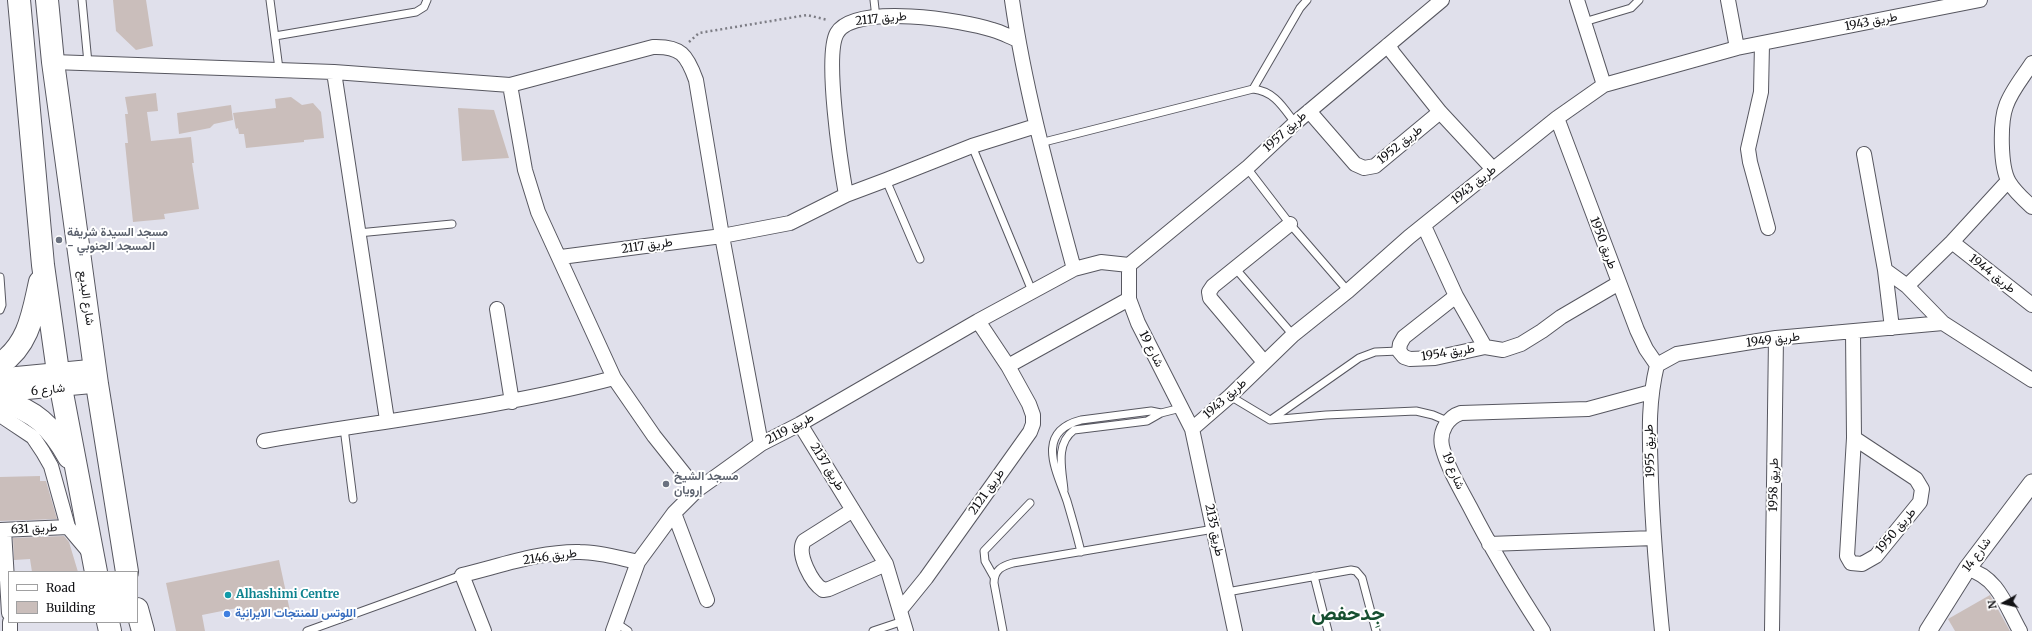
<!DOCTYPE html>
<meta charset="utf-8">
<style>
body{margin:0}
#map{position:relative;width:2032px;height:631px;overflow:hidden;background:#e0e0eb;font-family:Merriweather,serif}
canvas{display:block}
.legend{position:absolute;left:8px;top:571px;width:130px;height:52px;box-sizing:border-box;background:#fff;border:1px solid #a0a0a1;margin:0;padding:5px 7px;list-style:none;font-size:12px;color:#111114}
.legend li{display:flex;align-items:center;gap:8px;height:20px}
.legend b{width:20px;border:1px solid #a0a0a1}
.north{position:absolute;left:1984px;top:583px;width:40px;height:40px;-webkit-text-stroke:3px #fff;paint-order:stroke;rotate:262deg;font-size:11px;font-weight:700;line-height:16px;text-align:center;color:#111114}
.north::after{content:'';display:block;margin:auto;width:14px;height:18px;background:#111114;clip-path:polygon(50% 0,100% 100%,50% 72%,0 100%)}
</style>
<div id="map">
<canvas width="2032" height="631"></canvas>
<ul class="legend">
<li><b style="height:5px;background:#fff"></b>Road</li>
<li><b style="height:11px;background:#cabebb"></b>Building</li>
</ul>
<div class="north">N</div>
</div>
<script>
const g = document.querySelector('canvas').getContext('2d');
g.lineJoin = 'round';
function paint(path, color) {
  g.fillStyle = color;
  g.fill(path, 'evenodd');
}
function trace(path, color, width, dash) {
  g.strokeStyle = color;
  g.lineWidth = width;
  g.lineCap = dash ? 'butt' : 'round';
  g.setLineDash(dash || []);
  g.stroke(path);
}
function write(font, color, halo, rows, align = 'center') {
  g.font = font + ' Merriweather,Vazirmatn,serif';
  g.lineWidth = 4;
  g.setLineDash([]);
  g.textBaseline = 'middle';
  g.strokeStyle = halo;
  g.fillStyle = color;
  for (const [text, x, y, turn = 0] of rows) {
    g.save();
    g.translate(x, y);
    g.rotate((+turn || 0) * Math.PI / 180);
    g.textAlign = isNaN(turn) ? turn : align;
    if (halo) g.strokeText(text, 0, 0);
    g.fillText(text, 0, 0);
    g.restore();
  }
}
paint(new Path2D(`
 M113,0H146L153,46L136,50L116,31Z
 M156,93L158,111L147,112L151,141L191,137L194,163H192L199,209L164,214L165,219L133,222L125,143H128L125,114H128L125,97Z
 M291,97L302,105L313,103L321,112L324,138L304,140V142L246,148L244,134H239L238,128L236,129L233,113L276,108L275,99Z
 M231,105L233,120L214,124L210,128L179,134L177,113Z
 M458,108L494,110L509,158L462,161Z
 M40,476V481H46L57,519L0,521V477Z
 M64,536L69,542L78,572H32L30,559L14,560L13,538Z
 M279,560L290,611L245,621L242,607L202,615L205,631H176L166,583Z
 M1990,595L2010,631H1955L1948,619Z`), '#cabebb');
const service = new Path2D(`
 M82,0L88,63
 M270,0L279,69
 M874,0L876,18
 M1584,22L1631,8L1639,0
 M275,36L416,12L424,7L427,0
 M1253,89L1300,8L1307,0
 M1040,143L1253,89C1274,91 1283,107 1295,123
 M972,146L1032,291
 M1247,168L1290,224L1348,291
 M886,180L920,259
 M358,233L452,224
 M1235,268L1293,335
 M0,277L2,305L0,310
 M1230,396L1270,420L1326,415L1416,411L1433,415L1447,421
 M1272,419L1359,358L1375,352L1399,351
 M344,428L353,499
 M1064,490C1062,469 1055,444 1074,430L1147,421L1161,413L1181,408
 M1081,552C1077,535 1072,518 1067,501C1057,472 1034,432 1081,420L1151,411L1161,413
 M1314,576L1328,631
 M994,577L985,561L984,551L1030,503
 M1227,592L1351,570L1356,571L1362,578L1376,631
 M615,622L628,631
 M307,631L462,575
 M873,631L903,621
 M1003,631L994,583C994,570 1002,566 1013,563L1214,529`);
const minor = new Path2D(`
 M1012,0C1025,91 1050,180 1074,269
 M1577,0L1604,85
 M1728,0L1737,48
 M1762,44L1761,92L1748,149L1750,162L1768,228
 M1388,45L1393,53L1440,112L1493,169
 M53,62L334,72L510,85L653,47C681,46 687,55 696,80L722,236L761,444
 M2032,63C2023,77 2011,91 2006,106C2000,122 2000,167 2009,182C2015,192 2023,199 2032,207
 M334,72L387,420
 M510,85L525,170L538,212L614,378L654,436L697,490
 M1309,111L1355,164L1364,168L1375,166L1440,112
 M1557,118L1637,330L1646,349L1657,365
 M1864,154L1885,270L1892,328
 M846,195C841,166 824,55 837,33C855,3 964,20 993,30C1001,32 1010,37 1018,40
 M1424,226L1456,296L1485,347
 M1952,242L2032,305
 M561,257L722,236L790,223L846,195L886,180L972,146L1036,126
 M1129,265L1247,168L1295,123L1442,0
 M1129,265V299L1138,323L1192,429L1235,631
 M1885,270L1907,286L1943,323
 M1907,286L1952,242L2008,181
 M1456,296L1404,337L1400,344L1399,351L1404,357L1410,359L1435,358L1485,347L1503,350L1521,344L1542,331L1561,317L1619,283
 M497,309L512,402
 M1853,332L1854,438L1847,556L1851,563L1862,564L1876,556L1920,502L1922,489L1916,479L1854,438
 M1264,362L1210,298L1209,292L1213,286L1290,224
 M1657,365L1677,354L1776,338L1943,323L2032,380
 M1657,365C1647,407 1650,440 1651,482C1653,532 1657,581 1662,631
 M1008,366L1129,299
 M0,415L33,437L43,452L51,466L68,527L90,553
 M800,424L886,564L906,631
 M1192,429L1230,396L1293,335L1348,291L1409,237L1557,118L1604,85L1737,48L1980,0
 M264,441C381,421 500,408 614,378
 M853,510L804,541C796,554 812,583 823,590L829,589L886,564
 M674,513L707,600
 M0,530L68,527
 M4,530L9,613
 M1489,544L1654,538
 M1967,569C1997,576 2006,606 2020,631
 M900,610L926,578L1030,432L1033,424V415L1029,404L1008,366L978,321
 M10,622V631
 M484,631L462,575C500,566 541,551 580,552C600,552 619,558 638,562
 M613,631L638,562L674,513L697,490L718,475L761,444L800,424L978,321L1074,269L1101,262L1129,265
 M1543,631C1517,591 1492,550 1470,507C1460,488 1447,467 1442,446C1439,431 1448,417 1461,413L1588,409L1651,392
 M1772,631L1776,338`);
const tertiary = new Path2D(`
 M0,377L95,368
 M0,393L97,384
 M1928,631L1967,569L2032,483`);
const primary = new Path2D(`
 M19,0L43,265L58,372L96,572
 M47,0L53,62L97,384L127,572
 M0,364C29,345 33,313 40,282
 M0,400C35,411 51,425 69,457
 M137,609L143,631
 M108,622L110,631`);
trace(service, '#575760', 9);
trace(minor, '#575760', 16);
trace(tertiary, '#575760', 19);
trace(primary, '#575760', 24);
trace(new Path2D(`
 M689,42L699,33L807,15L828,20`), '#7d7d85', 2.5, [2, 3]);
trace(service, '#fff', 7);
trace(minor, '#fff', 14);
trace(tertiary, '#fff', 17);
trace(primary, '#fff', 22);
for (const [x, y, r, color] of [
 [59,240,4,"#6b7280"],
 [666,484,4,"#6b7280"],
 [228,595,4,"#0f9aa8"],
 [227,614,4,"#3f7fe0"]
]) {
  const dot = new Path2D();
  dot.arc(x, y, r, 0, 2 * Math.PI);
  g.fillStyle = color;
  g.fill(dot);
  trace(dot, '#fff', 1.5);
}
write('12px', '#111114', '#fff', [
 ["طريق 2117",881,19,-6],
 ["طريق 1943",1871,22,-11],
 ["طريق 1957",1285,132,-42],
 ["طريق 1952",1400,145,-39],
 ["طريق 1943",1474,185,-39],
 ["طريق 1950",1603,243,69],
 ["طريق 2117",647,246,-8],
 ["طريق 1944",1992,274,38],
 ["شارع البديع",86,298,82],
 ["طريق 1949",1773,340,-7],
 ["شارع 19",1151,349,63],
 ["طريق 1954",1448,353,-9],
 ["شارع 6",48,390,-6],
 ["طريق 1943",1225,399,-42],
 ["طريق 2119",790,429,-28],
 ["طريق 1955",1650,451,-92],
 ["طريق 2137",827,467,58],
 ["شارع 19",1453,471,67],
 ["طريق 1958",1774,485,-89],
 ["طريق 2121",987,492,-55],
 ["طريق 631",34,529,-3],
 ["طريق 2135",1214,530,78],
 ["طريق 1950",1896,531,-50],
 ["شارع 14",1977,555,-54],
 ["طريق 2146",550,557,-8]
]);
write('bold 12px', '#5b616d', '#fff', [
 ["مسجد السيدة شريفة",67,233],
 ["- المسجد الجنوبي",67,247],
 ["مسجد الشيخ",674,477],
 ["إرويان",674,491]
], 'left');
write('bold 12px', '#0d838f', '#fff', [
 ["Alhashimi Centre",236,595]
], 'left');
write('bold 12px', '#366cbe', '#fff', [
 ["اللوتس للمنتجات الايرانية",235,614]
], 'left');
write('bold 20px', '#164f30', '#fff', [
 ["جِدحفص",1348,614]
]);
</script>
